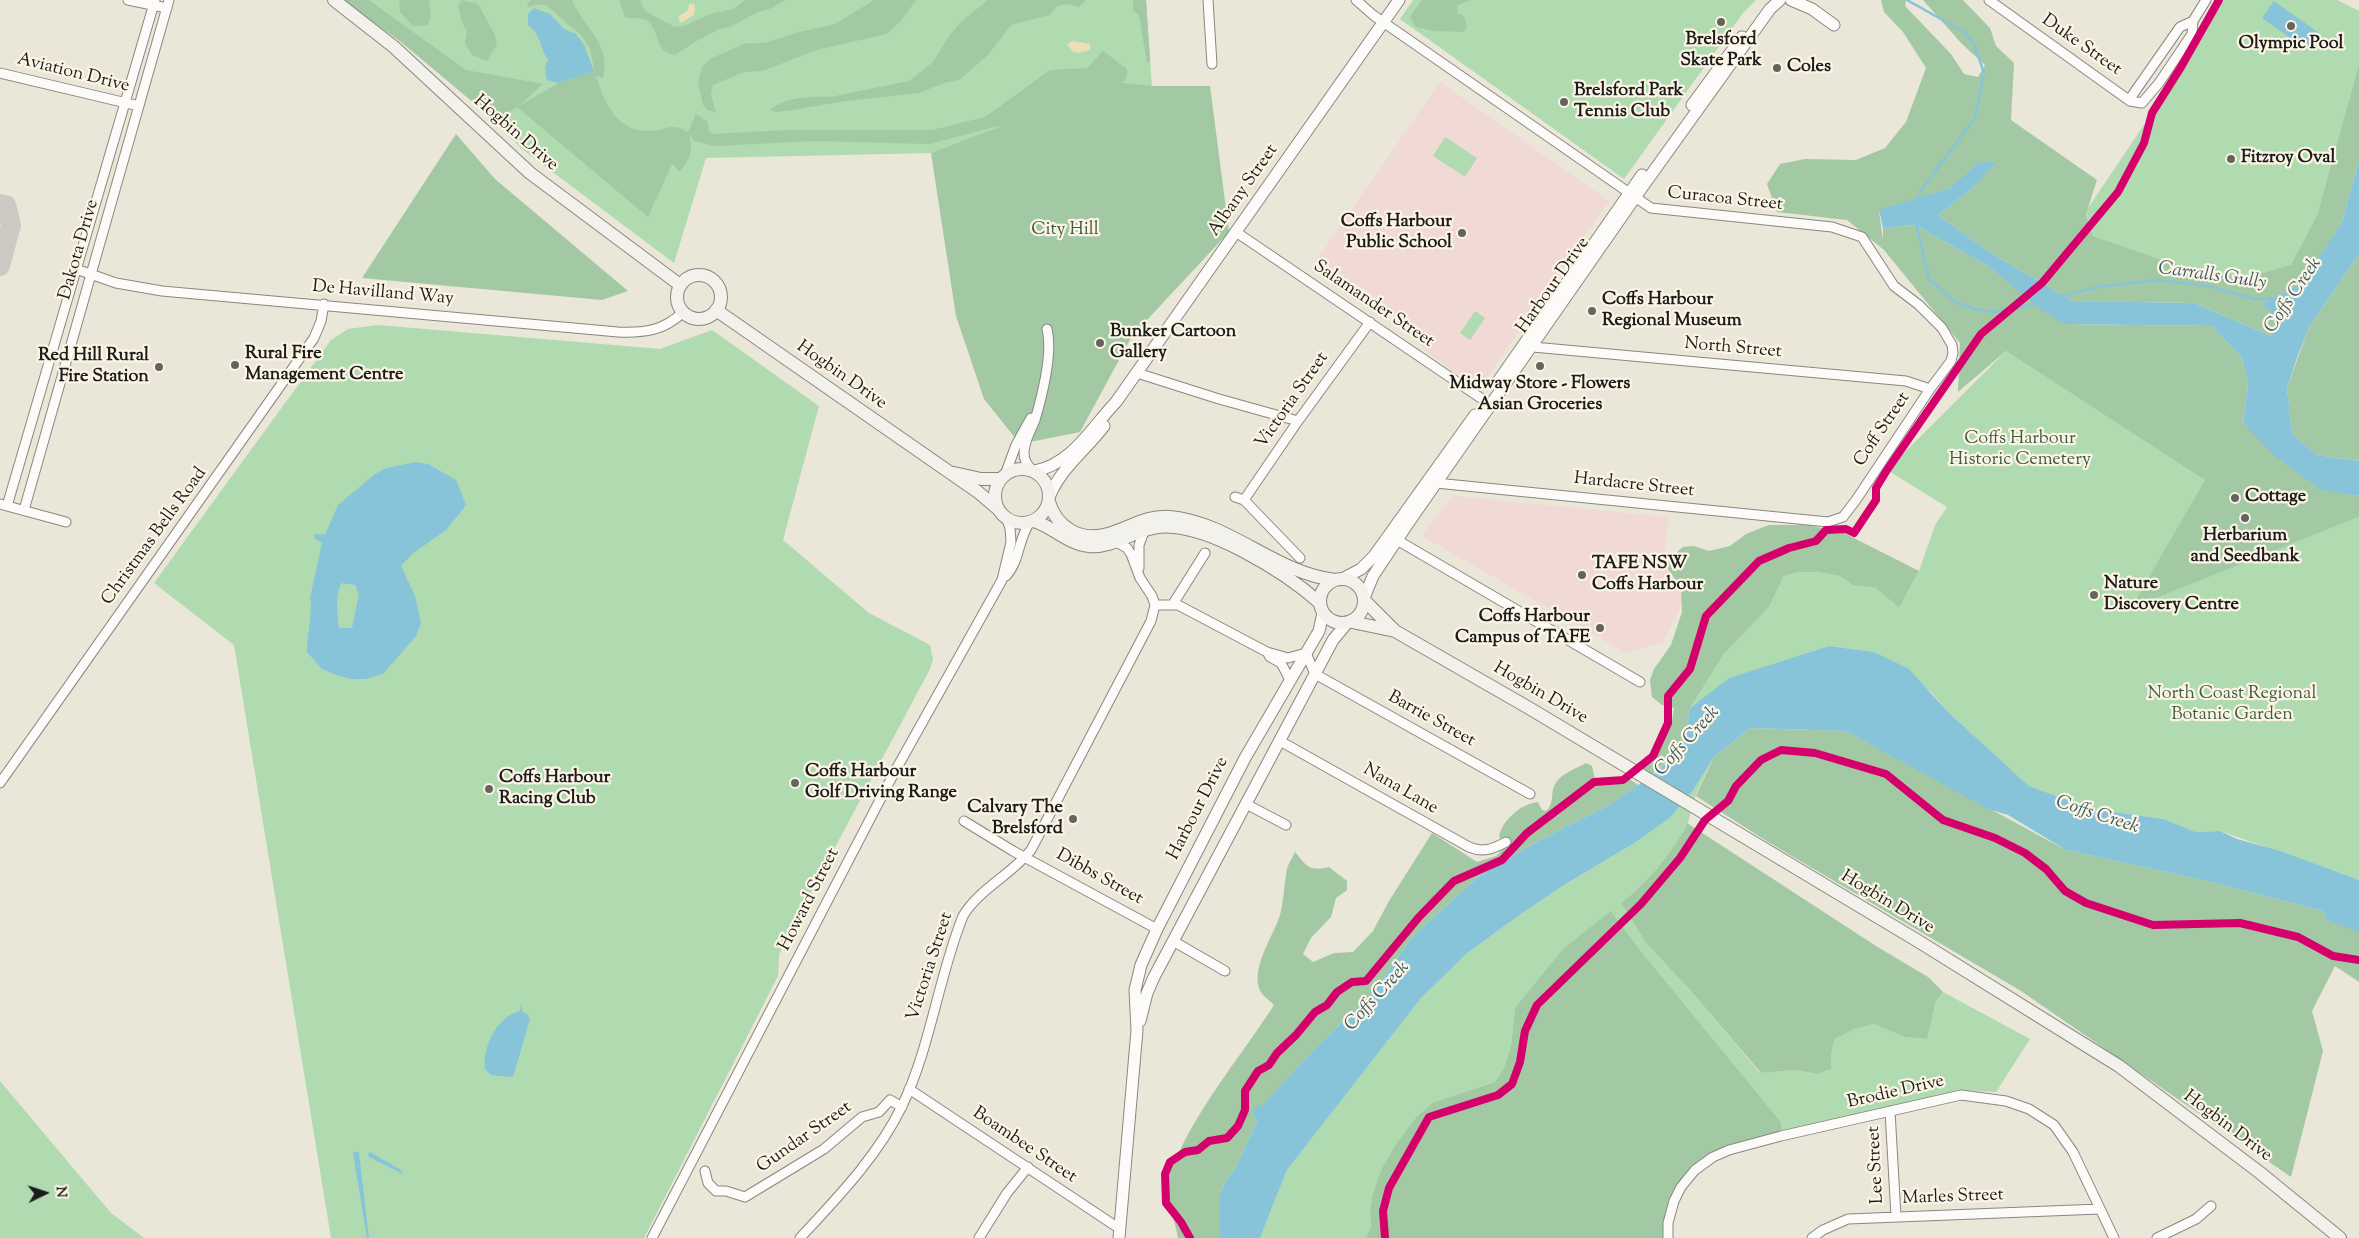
<!DOCTYPE html>
<style>
body{margin:0}
#map{position:relative;width:2359px;height:1238px;overflow:hidden;background:#eae6d8;font-family:"Sorts Mill Goudy",serif}
canvas{display:block}
.north{position:absolute;left:20px;top:1168px;width:50px;height:50px;-webkit-text-stroke:4px #fcf5e5;paint-order:stroke;rotate:86deg;font-size:14px;font-weight:700;line-height:20px;text-align:center;color:#1c1c1c}
.north::after{content:'';display:block;margin:auto;width:18px;height:22px;background:#1c1c1c;clip-path:polygon(50% 0,100% 100%,50% 72%,0 100%)}
</style>
<div id="map">
<canvas width="2359" height="1238"></canvas>
<div class="north">N</div>
</div>
<script>
const g = document.querySelector('canvas').getContext('2d');
g.lineJoin = 'round';
function paint(path, color) {
  g.fillStyle = color;
  g.fill(path, 'evenodd');
}
function trace(path, color, width, dash) {
  g.strokeStyle = color;
  g.lineWidth = width;
  g.lineCap = dash ? 'butt' : 'round';
  g.setLineDash(dash || []);
  g.stroke(path);
}
function write(font, color, halo, rows, align = 'center') {
  g.font = font + ' "Sorts Mill Goudy",serif';
  g.lineWidth = 4.5;
  g.setLineDash([]);
  g.textBaseline = 'middle';
  g.strokeStyle = halo;
  g.fillStyle = color;
  for (const [text, x, y, turn = 0] of rows) {
    g.save();
    g.translate(x, y);
    g.rotate((+turn || 0) * Math.PI / 180);
    g.textAlign = isNaN(turn) ? turn : align;
    if (halo) g.strokeText(text, 0, 0);
    g.fillText(text, 0, 0);
    g.restore();
  }
}
paint(new Path2D(`
 M1440,82L1609,201L1480,387L1472,385L1427,352L1395,312L1358,284L1336,279L1314,264Z
 M1452,496L1669,517L1664,554L1686,596L1663,642L1626,653L1422,536Z`), '#f1d9d6');
paint(new Path2D(`
 M355,0H1146L1152,88L1131,97L931,153L706,158L674,263L522,149L445,73Z
 M1413,0H1756L1743,13L1624,179L1400,19Z
 M2224,0H2337L2359,11V64L2327,184L2318,213L2291,266L2249,277L2189,269L2093,236L2086,211L2152,113L2163,102L2189,55L2208,26L2207,24Z
 M1445,137L1477,158L1465,177L1433,156Z
 M1475,311L1485,318L1470,340L1460,333Z
 M378,325L660,349L712,330L819,406L783,540L869,613L930,645L933,659L930,669L785,941L779,955L778,976L644,1238H331L234,645L154,583L331,340L348,329Z
 M2006,351L2206,480L2132,607L2359,517V880L2220,831L2196,832L2164,819L2092,809L2029,786L1947,711L1930,691L1874,652L1829,646L1730,678L1690,708L1724,654L1769,607L1784,576L1799,572H1817L1840,576L1852,585L1876,588L1899,608L1919,571L1935,525L1947,507L1887,470Z
 M1714,757C1708,770 1701,782 1696,795C1692,806 1690,818 1686,828C1673,859 1646,883 1621,903L1646,943L1690,990L1760,1073L1795,1070L1818,1074L1831,1069V1053L1835,1039L1853,1029L1874,1024L1904,1037L1927,1039L1936,1001L1943,992L2030,1039L1996,1092L1962,1090L1781,1131V1122L1640,950L1611,911L1515,1008L1511,1045L1505,1066L1495,1082L1434,1102L1417,1116L1397,1142L1382,1168L1370,1211L1371,1227L1366,1238H1260L1287,1170L1419,999L1466,954L1521,914L1564,885L1636,842L1670,818L1692,792Z
 M0,1081L111,1213L144,1238H0Z`), '#b0dab0');
paint(new Path2D(`
 M342,0H369L466,70L543,84L520,105L559,83L594,71L595,73L590,49L582,36L546,5H535L528,7L527,4L532,0H572C585,30 611,42 603,78L596,76C605,104 617,133 651,131C668,130 671,122 688,132L696,114L708,122L709,132L713,134L787,130H932L985,117L1050,70L1087,68L1103,51L1127,69V77L1122,83L1153,86H1210L1229,232L1132,336L1080,432L1020,444L984,399L956,316L931,153L1007,124L929,144L815,141L714,146L694,141L689,134C693,153 691,156 680,172L672,164L648,217L517,107L499,118L475,104L401,42Z
 M399,0H429L431,18L427,25L413,26L400,12Z
 M462,0L478,4L495,35L497,44L487,61L472,55L465,43L467,31L462,23L458,6Z
 M619,0H640L645,11L673,26L681,27L711,14L733,9L745,0H785L772,8L758,12L730,27L719,29L695,42L675,55C655,52 660,34 649,22C642,16 634,20 625,17Z
 M874,0H916L901,21L887,34L816,50L763,71L744,72L713,85L711,94L716,113L707,110L703,105L698,82L702,67L710,59L746,43H765L799,32L835,24Z
 M988,0H1086L1079,7L1067,4L1057,6L1050,15L1011,25L989,54L959,80L944,83L919,93L846,101L787,111L774,112L770,110C784,97 812,96 830,97L909,81L933,62L949,36L962,21Z
 M1133,0H1146L1150,60L1147,63L1139,15L1133,10Z
 M1422,0H1471L1457,6L1458,13L1464,16L1467,27L1464,32L1433,31L1416,27L1410,17Z
 M1881,0H1906L1905,6L1951,54L1964,74L1978,77L1985,65L1962,44L1923,0H1963L1990,28L1996,46L2014,63L2011,120L2097,180L2086,214L2093,236L2189,269L2249,277L2291,265L2318,213L2359,64V161L2342,222L2301,285L2262,304L2281,321L2271,336L2194,303L2072,301L1988,251L1938,215L1974,187L1996,161L1978,164L1950,188L1879,211L1883,240V228L1915,225L1988,266L2064,324L2212,326L2242,358L2248,383L2243,423L2320,489L2359,496V517L2131,608L2205,480L2006,351L1958,392L1960,343L1884,250L1847,220L1777,212L1767,184L1780,164L1805,159L1856,160L1885,148L1906,122L1926,68L1903,32L1884,12Z
 M456,134L495,179L628,291L602,300L362,278Z
 M2359,254V461L2317,455L2292,434L2287,388L2309,327Z
 M1769,525H1808L1844,533L1919,571L1899,608L1876,588L1852,585L1840,576L1817,572H1799L1784,576L1769,607L1724,654L1690,708L1683,747L1652,775L1640,768L1655,758L1672,721L1674,708L1662,705L1652,697L1650,680L1654,669L1671,645L1682,612L1681,587L1668,569V560L1683,547L1694,546L1709,551L1730,546L1746,534Z
 M1750,728L1846,731L2066,850L2207,881L2323,911L2326,920L2359,931V982L2335,966L2312,1011L2323,1051L2291,1177L2021,991L1768,842L1696,796L1714,757Z
 M1586,763L1592,766L1595,779C1605,785 1619,785 1628,778L1638,785L1609,805L1540,840L1479,876L1413,936L1372,994L1318,1045L1255,1115L1257,1121L1236,1167L1224,1184L1220,1195V1238H1178C1175,1216 1163,1198 1167,1175C1169,1165 1176,1157 1181,1148C1206,1097 1243,1053 1274,1005C1269,1000 1261,995 1259,988C1252,965 1274,935 1280,915C1284,900 1284,884 1287,869C1288,864 1293,857 1295,852C1308,868 1309,871 1329,867L1347,881V890L1336,898L1331,917L1311,938L1303,954L1313,962L1334,953L1353,952L1373,931L1389,901L1432,833L1477,862L1496,856L1508,844L1499,837C1501,821 1522,803 1538,802L1542,810L1546,811C1555,803 1550,793 1555,784C1560,774 1577,768 1586,763Z
 M1687,823L1876,946L1928,977L1943,992L1936,1001L1927,1039L1904,1037L1874,1024L1854,1029L1835,1039L1831,1053V1069L1818,1074L1795,1070L1761,1073L1690,990L1646,943L1621,903C1648,882 1667,859 1685,829Z
 M1611,911L1640,950L1781,1122V1131L1713,1157L1681,1187L1668,1238H1366L1371,1227L1370,1211L1373,1194L1382,1168L1397,1142L1417,1116L1434,1102L1495,1082L1505,1066L1511,1045L1515,1008L1563,949Z`), '#a2c9a4');
paint(new Path2D(`
 M690,3L695,5L694,15L681,23L678,17L687,11Z
 M1073,41L1090,44V50L1078,53L1073,52L1067,44Z`), '#ecdfb8');
paint(new Path2D(`
 M2274,1L2319,33L2307,50L2262,18Z
 M534,8L550,14L564,29L576,34L584,45L594,71L559,83L547,80L545,67L548,60C539,46 542,36 528,25V14Z
 M1997,161L1974,187L1938,215L1988,251L2072,301L2194,303L2271,336L2280,321L2262,304L2301,284L2342,222L2359,161V254L2309,327L2297,358L2287,388L2292,434L2317,455L2359,461V496L2321,490L2274,455L2243,423L2248,383L2242,358L2212,326L2064,324L2043,311L1988,266L1915,225L1883,228L1879,210L1950,188L1978,163Z
 M415,462L428,464L456,480L466,505L446,530L412,554L401,566L415,596L421,623L416,636L383,674L366,679H351L339,676L322,669L307,652C307,639 313,605 310,598L322,543L314,538L315,534L325,535L338,505L375,474L387,468ZM342,583L355,585L359,594L352,628H339C338,616 334,593 342,583Z
 M1829,646L1874,652L1909,669L1947,711L2029,786L2092,809L2164,819L2196,832L2220,831L2237,839L2280,851L2359,880V932L2326,920L2323,911L2207,881L2066,850L2008,815L1988,809L1846,731L1750,728L1714,757L1692,792L1670,818L1636,842L1564,885L1521,914L1466,954L1420,999L1287,1170L1260,1238H1220V1195L1224,1184L1236,1167L1257,1121L1253,1113L1254,1108L1264,1104L1318,1045L1372,994L1413,936L1479,876L1540,840L1609,805L1654,774L1683,747L1690,708L1729,678Z
 M521,1003L522,1011L527,1014L530,1019L514,1074L512,1077L491,1075L485,1069C482,1046 498,1016 520,1011Z
 M356,1151L359,1153L369,1238H367L353,1153Z
 M370,1152L401,1170L403,1174L369,1157L368,1154Z`), '#87c4d9');
trace(new Path2D(`
 M1907,0L1964,32L1974,44L1984,73L1975,118L1920,192L1917,201
 M1916,223L1929,279L1954,301L1974,309L1993,312L2036,304
 M2063,296L2097,287L2157,280L2208,286L2255,299H2273`), '#87c4d9', 2.5);
trace(new Path2D(`
 M0,204L6,205L11,225L0,266`), '#cccac2', 20);
const minor = new Path2D(`
 M128,0L167,8
 M1208,0L1212,64
 M1356,0L1373,15L1651,208L1832,227L1862,237L1894,286L1919,305L1942,328L1952,345L1953,353L1951,361L1930,389L1856,500L1843,517L1828,522L1436,483
 M1989,0L2130,101L2142,103L2159,83L2192,34L2193,21L2206,0
 M0,73L139,106
 M2129,100L2180,27L2193,21
 M1236,232L1491,405
 M76,269L116,283L162,291L618,332C644,333 664,331 683,312
 M1533,347L1906,381L1930,389
 M1137,373L1219,399L1298,421
 M1032,470C1027,465 1024,460 1024,453C1024,441 1031,430 1035,420C1042,396 1053,353 1047,329
 M1005,475L1016,445L1031,418
 M1235,497L1244,500L1300,558
 M1244,500L1298,421L1370,322
 M0,504L66,522
 M7,506L155,0
 M24,510L169,0
 M1397,540L1640,682
 M1139,568V545L1145,529
 M1006,576C1020,561 1018,539 1030,522
 M1173,604L1205,553
 M1155,605H1178L1267,652L1270,657L1281,663L1290,680
 M1267,652L1288,658L1306,653L1315,674L1530,794
 M1280,741L1469,847C1483,853 1493,849 1506,842
 M0,783L314,338L321,321L324,304
 M1246,804L1286,825
 M964,821L1013,851L1157,929
 M1173,941L1225,971
 M909,1089L1120,1229
 M1890,1111L1896,1216
 M705,1171L708,1183L716,1191H726L745,1197L824,1149L862,1117L879,1112L890,1100L902,1107
 M652,1238L894,773L1002,580L1011,542L1010,528L1006,517
 M800,1238C837,1198 878,1156 902,1106C931,1046 938,978 963,916C979,889 1011,875 1031,850L1151,621L1155,605L1152,596L1140,578L1131,554L1127,548L1115,541
 M979,1238L1007,1193L1028,1167
 M1668,1238V1223L1674,1201L1681,1187L1695,1170L1713,1157L1729,1150L1781,1136L1961,1095L2006,1101L2029,1109L2054,1125L2073,1152L2114,1238
 M1812,1238L1823,1230L1848,1219L2100,1209
 M2157,1238L2196,1219L2211,1206`);
const tertiary = new Path2D(`
 M1791,0L1812,9L1834,25
 M1692,105L1742,37
 M1497,383L1642,175
 M1035,471C1072,464 1092,427 1116,402L1399,0
 M1050,495C1062,467 1086,450 1104,426
 M1342,579L1361,569L1374,556L1475,415
 M1364,598L1373,576L1409,522L1643,186L1770,9L1780,0
 M1140,1021L1147,993L1154,977L1333,640L1347,623
 M1119,1238L1137,1030L1135,990L1141,965L1157,929L1245,758L1319,631L1323,613`);
const secondary = new Path2D(`
 M334,0L394,47L530,173L680,285
 M677 297a22 22 0 1 1 44 0a22 22 0 1 1-44 0Z
 M716,310L978,492L998,509
 M995 496a27 27 0 1 1 54 0a27 27 0 1 1-54 0Z
 M954,473L981,479H1000
 M1049,502C1057,528 1081,542 1108,534C1130,528 1146,515 1170,517C1231,523 1275,573 1335,580
 M1034,521C1053,527 1068,544 1089,546C1114,548 1134,530 1158,527C1206,522 1285,572 1320,603
 M1320 601a22 22 0 1 1 44 0a22 22 0 1 1-44 0Z
 M1365,601L1395,631
 M1352,622L1395,631L1529,708L1918,941L2119,1066L2259,1172L2340,1238`);
trace(minor, '#898781', 11);
trace(tertiary, '#898781', 13);
trace(secondary, '#898781', 14);
trace(minor, '#fcfbf9', 9);
trace(tertiary, '#fcfbf9', 11);
trace(secondary, '#f3f1eb', 12);
trace(new Path2D(`
 M1190,1238L1181,1222L1166,1203L1165,1174L1170,1162L1185,1152L1198,1150L1209,1141L1227,1138L1238,1126L1245,1110V1091L1258,1071L1269,1065L1277,1053L1296,1035L1315,1012L1327,1005L1337,992L1352,982L1366,981L1419,917L1454,881L1502,860L1527,833L1594,782L1623,780L1653,756L1668,723V696L1690,669L1706,616L1759,561L1789,548L1816,541L1826,530L1846,529L1854,533L1876,500V488L1887,470L1981,334L2042,283L2118,192L2144,143L2152,113L2181,67L2219,0
 M1385,1238L1383,1211L1389,1188L1429,1117L1498,1095L1512,1084L1520,1062L1525,1031L1537,1005L1641,904L1680,858L1705,820L1728,801L1736,786L1761,760L1781,750L1815,753L1886,774L1943,820L1995,838L2025,853L2046,869L2065,891L2086,903L2153,925L2240,923L2298,937L2333,956L2359,960`), '#d6006c', 8);
for (const [x, y, r, color] of [
 [1721,22,5,"#64635e"],
 [2291,26,5,"#64635e"],
 [1777,68,5,"#64635e"],
 [1564,102,5,"#64635e"],
 [2231,159,5,"#64635e"],
 [1462,233,5,"#64635e"],
 [1592,311,5,"#64635e"],
 [1100,343,5,"#64635e"],
 [235,365,5,"#64635e"],
 [1540,366,5,"#64635e"],
 [159,367,5,"#64635e"],
 [2235,498,5,"#64635e"],
 [2245,518,5,"#64635e"],
 [1582,575,5,"#64635e"],
 [2094,595,5,"#64635e"],
 [1600,628,5,"#64635e"],
 [795,783,5,"#64635e"],
 [489,789,5,"#64635e"],
 [1073,819,5,"#64635e"]
]) {
  const dot = new Path2D();
  dot.arc(x, y, r, 0, 2 * Math.PI);
  g.fillStyle = color;
  g.fill(dot);
  trace(dot, '#fcf5e5', 2);
}
write('bold 18px', '#1c1c1c', '#fcf5e5', [
 ["Brelsford",1721,41,"center"],
 ["Skate Park",1721,62,"center"],
 ["Olympic Pool",2291,45,"center"],
 ["Coles",1787,68],
 ["Brelsford Park",1574,92],
 ["Tennis Club",1574,113],
 ["Fitzroy Oval",2241,159],
 ["Coffs Harbour",1452,223,"right"],
 ["Public School",1452,244,"right"],
 ["Coffs Harbour",1602,301],
 ["Regional Museum",1602,322],
 ["Bunker Cartoon",1110,333],
 ["Gallery",1110,354],
 ["Rural Fire",245,355],
 ["Management Centre",245,376],
 ["Red Hill Rural",149,357,"right"],
 ["Fire Station",149,378,"right"],
 ["Midway Store - Flowers",1540,385,"center"],
 ["Asian Groceries",1540,406,"center"],
 ["Cottage",2245,498],
 ["Herbarium",2245,537,"center"],
 ["and Seedbank",2245,558,"center"],
 ["TAFE NSW",1592,565],
 ["Coffs Harbour",1592,586],
 ["Nature",2104,585],
 ["Discovery Centre",2104,606],
 ["Coffs Harbour",1590,618,"right"],
 ["Campus of TAFE",1590,639,"right"],
 ["Coffs Harbour",805,773],
 ["Golf Driving Range",805,794],
 ["Coffs Harbour",499,779],
 ["Racing Club",499,800],
 ["Calvary The",1063,809,"right"],
 ["Brelsford",1063,830,"right"]
], 'left');
write('18px', '#1c1c1c', '#fcf5e5', [
 ["Duke Street",2081,46,35],
 ["Aviation Drive",73,74,14],
 ["Hogbin Drive",515,134,41],
 ["Albany Street",1244,191,-55],
 ["Curacoa Street",1725,200,6],
 ["Dakota Drive",80,250,-74],
 ["Harbour Drive",1554,286,-55],
 ["De Havilland Way",383,294,5],
 ["Salamander Street",1373,305,34],
 ["North Street",1733,349,5],
 ["Hogbin Drive",841,376,35],
 ["Victoria Street",1293,401,-55],
 ["Coff Street",1883,430,-56],
 ["Hardacre Street",1634,486,6],
 ["Christmas Bells Road",155,537,-54],
 ["Hogbin Drive",1540,694,30],
 ["Barrie Street",1431,720,29],
 ["Nana Lane",1400,790,30],
 ["Harbour Drive",1199,809,-63],
 ["Dibbs Street",1099,878,29],
 ["Howard Street",810,900,-63],
 ["Hogbin Drive",1887,903,31],
 ["Victoria Street",931,967,-72],
 ["Brodie Drive",1896,1093,-13],
 ["Hogbin Drive",2227,1127,37],
 ["Gundar Street",805,1138,-35],
 ["Boambee Street",1024,1146,34],
 ["Lee Street",1877,1165,-93],
 ["Marles Street",1953,1198,-2]
]);
write('18px', '#3f5b45', '#fcf5e5', [
 ["City Hill",1065,231],
 ["Coffs Harbour",2020,440],
 ["Historic Cemetery",2020,461],
 ["North Coast Regional",2232,695],
 ["Botanic Garden",2232,716]
]);
write('italic 19px', '#365968', '#fcf5e5', [
 ["Carralls Gully",2212,277,8],
 ["Coffs Creek",2294,296,-56],
 ["Coffs Creek",1688,742,-48],
 ["Coffs Creek",2097,816,18],
 ["Coffs Creek",1378,997,-48]
]);
</script>
